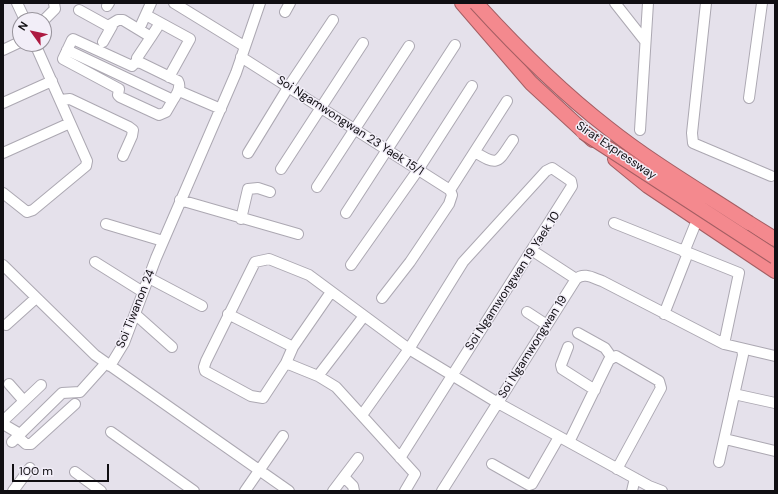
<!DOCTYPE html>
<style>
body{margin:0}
#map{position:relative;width:778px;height:494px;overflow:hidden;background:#e5e1eb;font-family:"DM Sans",sans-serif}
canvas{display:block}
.frame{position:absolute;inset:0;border:4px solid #100e12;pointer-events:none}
.north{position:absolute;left:12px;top:12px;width:40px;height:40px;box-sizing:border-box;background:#f2eef8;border:1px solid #98949c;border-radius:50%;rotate:303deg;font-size:11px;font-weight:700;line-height:16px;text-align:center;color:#100e12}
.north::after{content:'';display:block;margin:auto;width:14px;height:18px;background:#ad1941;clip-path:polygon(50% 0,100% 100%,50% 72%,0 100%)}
.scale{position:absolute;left:12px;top:464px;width:97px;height:18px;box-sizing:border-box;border:2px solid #100e12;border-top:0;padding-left:5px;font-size:12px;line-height:14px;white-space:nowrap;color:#100e12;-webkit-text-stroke:3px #f2eef8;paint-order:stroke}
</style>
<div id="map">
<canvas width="778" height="494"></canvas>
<div class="frame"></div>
<div class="north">N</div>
<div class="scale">100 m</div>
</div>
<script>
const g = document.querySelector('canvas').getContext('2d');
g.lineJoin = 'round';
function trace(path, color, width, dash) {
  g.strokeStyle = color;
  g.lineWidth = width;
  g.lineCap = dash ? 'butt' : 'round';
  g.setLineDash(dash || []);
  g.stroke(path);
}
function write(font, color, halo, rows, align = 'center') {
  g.font = font + ' "DM Sans",sans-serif';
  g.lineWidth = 3;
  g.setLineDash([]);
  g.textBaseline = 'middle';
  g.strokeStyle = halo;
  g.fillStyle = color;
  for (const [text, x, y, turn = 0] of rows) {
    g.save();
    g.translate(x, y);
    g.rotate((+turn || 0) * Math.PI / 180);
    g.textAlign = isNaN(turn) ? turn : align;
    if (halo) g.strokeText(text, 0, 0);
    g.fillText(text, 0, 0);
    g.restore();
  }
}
const minor = new Path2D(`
 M17,3L25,20
 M174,3L244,46
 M615,3L645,41
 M706,3L692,133L693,143L771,176
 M107,6L109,3
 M79,10L108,26L118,20H123L151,37L160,23
 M285,12L290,3
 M146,15L190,39L169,77
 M44,20L55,9L54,3
 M141,25L151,3
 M103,42L112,26
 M3,50L20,42
 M67,50L173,100C176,95 182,88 178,81L141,63L136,62L132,66L73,39L72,40L63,59L119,89L118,95L120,97L159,115L166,112L173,100
 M241,57L450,190L452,195L449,204L410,262L382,298
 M137,58L151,37
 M179,91L221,109
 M749,98L762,3
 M60,100L70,99L129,127L133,130L132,136L123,156
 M3,103L52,81
 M640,130L648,3
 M475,152C500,168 498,161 513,140
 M3,153L70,123
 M248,153L289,86L333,20
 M281,169L363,43
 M317,187L409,46
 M450,190L507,101
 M3,193L27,212L33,210L86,166L87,161L35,44
 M180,200L298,234
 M346,213L455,45
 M241,219L248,189L258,188L270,192
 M614,223L739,273L724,344
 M106,224L163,241
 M533,251L576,279
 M684,252L695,225
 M95,262L143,292
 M3,265L95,355L289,491
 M351,265L418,170L472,86
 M149,278L202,306
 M331,292L293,347L286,363L263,398L251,396L205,371L204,367L206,361L255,262L269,259L309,275L409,349L498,403L649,486L662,491
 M527,312L547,325
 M135,314L172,347
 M228,314L293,347
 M664,314L688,253
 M6,325L36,298
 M578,333L605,348L612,358
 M568,347L561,365L562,369L595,390
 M286,363L318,376L336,387L415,474L405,491
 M110,366L124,343L156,258L236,73L260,3
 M318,376L364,316
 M9,384L24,401
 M734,394L775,403
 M362,415L409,349L463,262L546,171L552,168L571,181L572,186L400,458
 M3,421L41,385
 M3,424L20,434
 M111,432L194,491
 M18,437L26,444H31L75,404
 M725,439L775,451
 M12,442L62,393L80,392L106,363
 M569,442L609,360L616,356L659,381L661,388L617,469
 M719,462L743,355L742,349
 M492,464L529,485L532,484L559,437
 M75,472L101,491
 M344,477L353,486L354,491
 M13,491L30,468
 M245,491L283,436
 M333,491L358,458
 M442,491L576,279C584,272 593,278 602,281L724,344L775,356
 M632,491L635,478`);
const highway = new Path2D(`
 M462,3L531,83L593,140
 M615,159L648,186L775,271
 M749,223L775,239`);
trace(minor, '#aca8b2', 12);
trace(highway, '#a45e63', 16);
trace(minor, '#fff', 10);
trace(highway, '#f4898e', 14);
const highwayBridge = new Path2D(`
 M476,3C517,48 560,91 608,128C652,163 702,192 749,223
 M583,132L775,257`);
trace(highwayBridge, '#a45e63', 16, []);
trace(highwayBridge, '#f4898e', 14);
write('12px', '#100e12', '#f2eef8', [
 ["Soi Ngamwongwan 23 Yaek 15/1",350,126,33],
 ["Sirat Expressway",616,151,34],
 ["Soi Ngamwongwan 19 Yaek 10",513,281,-57],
 ["Soi Tiwanon 24",136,309,-68],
 ["Soi Ngamwongwan 19",533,347,-58]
]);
</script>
